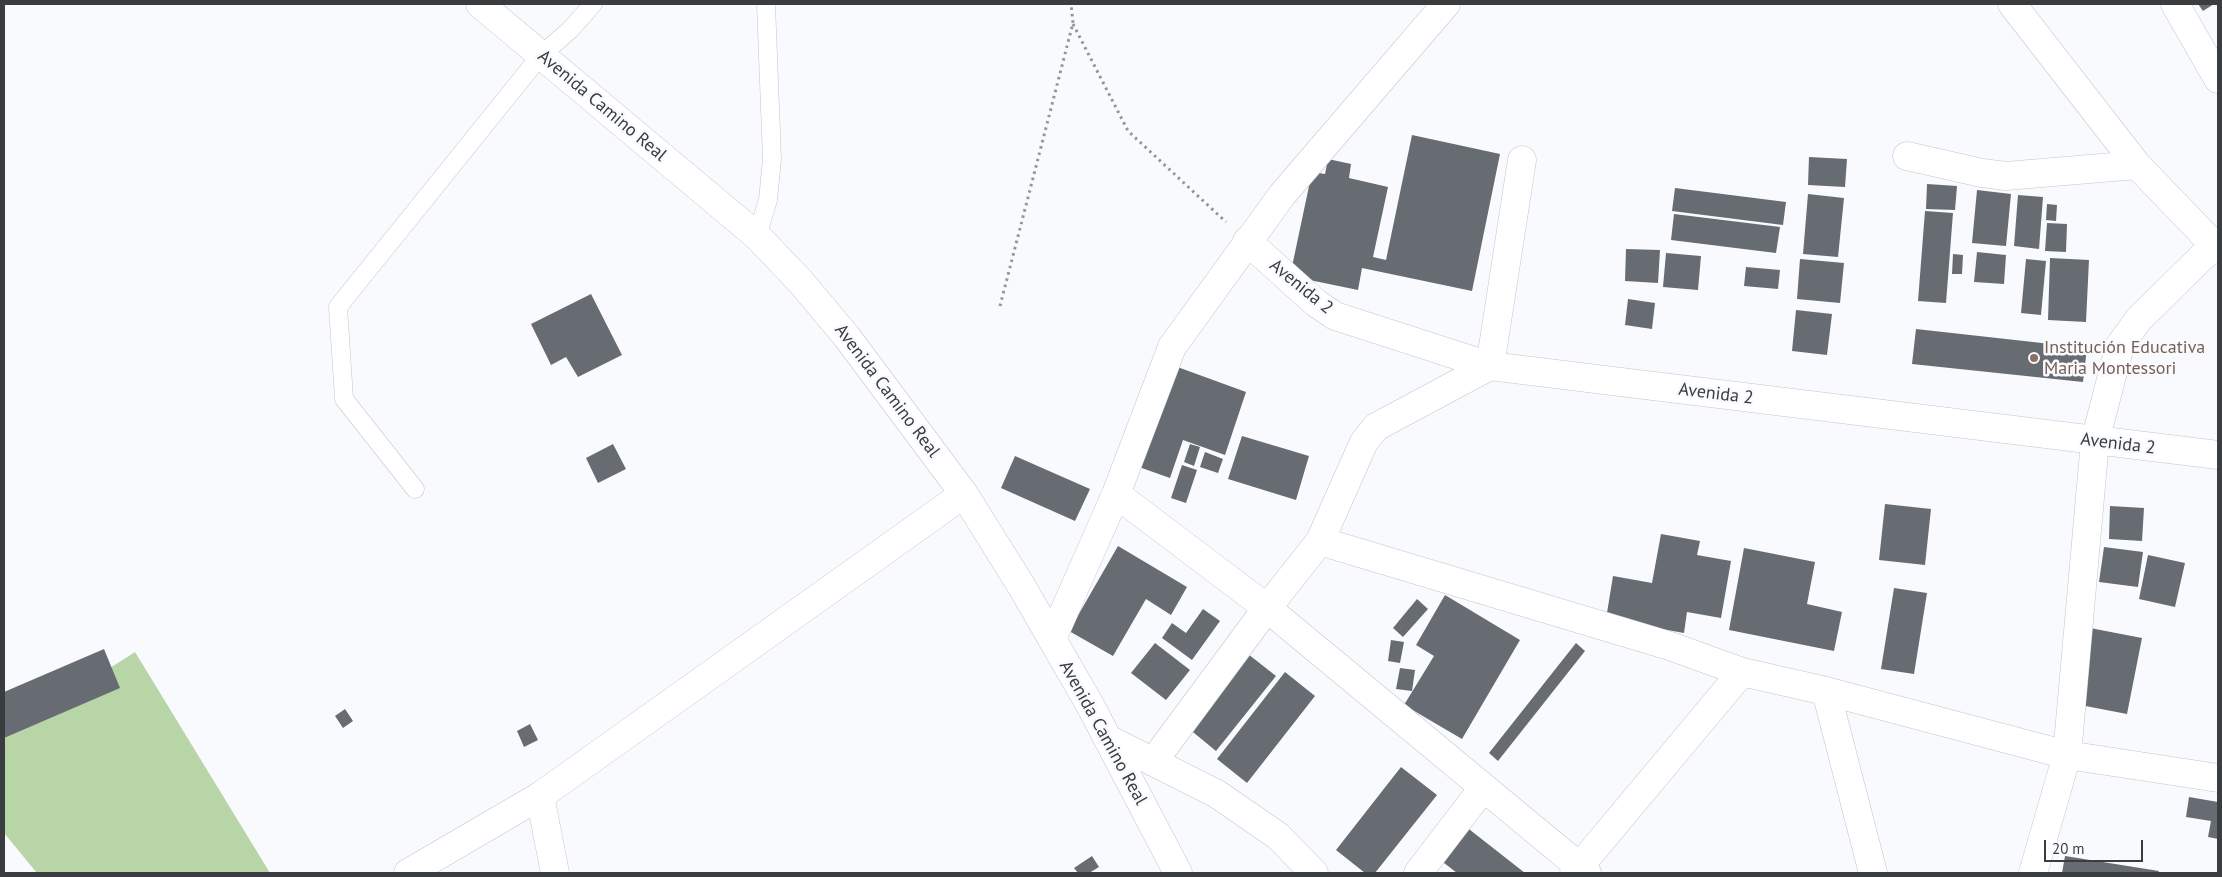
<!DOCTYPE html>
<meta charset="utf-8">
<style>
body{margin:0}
#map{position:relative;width:2222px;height:877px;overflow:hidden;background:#f8fafe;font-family:"PT Sans",sans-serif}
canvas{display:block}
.frame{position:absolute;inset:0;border:5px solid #3a3d40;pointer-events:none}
.scale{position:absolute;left:2044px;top:840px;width:99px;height:22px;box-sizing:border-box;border:2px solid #3a3d40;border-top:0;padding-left:6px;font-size:15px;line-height:18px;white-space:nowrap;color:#3a3d40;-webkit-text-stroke:4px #f8fafe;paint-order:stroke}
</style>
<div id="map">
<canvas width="2222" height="877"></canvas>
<div class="frame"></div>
<div class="scale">20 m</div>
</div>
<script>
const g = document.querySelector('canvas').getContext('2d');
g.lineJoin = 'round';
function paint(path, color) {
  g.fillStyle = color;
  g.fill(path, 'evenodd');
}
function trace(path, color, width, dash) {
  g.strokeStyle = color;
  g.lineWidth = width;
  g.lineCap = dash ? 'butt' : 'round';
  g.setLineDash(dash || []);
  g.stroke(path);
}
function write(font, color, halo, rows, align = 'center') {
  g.font = font + ' "PT Sans",sans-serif';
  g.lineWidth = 5;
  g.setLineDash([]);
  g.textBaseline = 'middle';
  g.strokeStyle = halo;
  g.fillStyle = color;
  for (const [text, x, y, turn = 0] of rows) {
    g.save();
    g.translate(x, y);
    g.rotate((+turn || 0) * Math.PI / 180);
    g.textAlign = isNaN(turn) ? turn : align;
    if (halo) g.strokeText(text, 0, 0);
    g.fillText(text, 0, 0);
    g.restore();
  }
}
paint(new Path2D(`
 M135,652L270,873H37L4,833V736Z`), '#b8d5a8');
paint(new Path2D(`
 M2198,4H2214L2203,11Z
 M1412,135L1500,154L1472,291L1362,268L1358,290L1290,276L1312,172L1325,174L1328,159L1351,164L1349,178L1388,187L1373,257L1386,260Z
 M1809,157L1847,159L1845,187L1808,185Z
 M1927,184L1957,186L1955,210L1926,209Z
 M1675,188L1786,202L1783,225L1672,211Z
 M1977,190L2011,194L2006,246L1972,243Z
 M1808,194L1844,198L1838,257L1803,254Z
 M2018,195L2043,197L2039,249L2014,246Z
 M2047,204L2057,205L2056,221L2046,220Z
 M1925,211L1953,213L1946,303L1918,301Z
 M1674,214L1780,227L1776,253L1671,240Z
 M2047,223L2067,224L2066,252L2045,251Z
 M1626,249L1660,250L1658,283L1625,281Z
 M1977,252L2006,255L2004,284L1974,282Z
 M1666,253L1701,256L1698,290L1663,287Z
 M1953,254L1963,255L1962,274H1952Z
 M2050,258L2089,260L2086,322L2048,320Z
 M1800,259L1844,263L1840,303L1797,299Z
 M2026,259L2046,261L2041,315L2021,313Z
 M1746,267L1780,270L1778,289L1744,286Z
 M591,294L622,355L578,377L566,357L551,365L531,324Z
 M1628,299L1655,303L1652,329L1625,325Z
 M1796,310L1832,314L1827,355L1792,351Z
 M1916,329L2087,348L2083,382L1912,364Z
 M1172,365L1246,392L1225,455L1183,440L1170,478L1136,466Z
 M1242,436L1309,456L1296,500L1228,479Z
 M613,444L626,469L598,483L586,458Z
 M1190,444L1200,447L1194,466L1184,462Z
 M1205,452L1223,459L1218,473L1200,467Z
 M1015,456L1090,489L1075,521L1001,488Z
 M1182,465L1197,470L1186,503L1171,498Z
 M1885,504L1931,509L1925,565L1879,560Z
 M2110,506L2144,508L2142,541L2109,539Z
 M1661,534L1700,541L1697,555L1731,561L1721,618L1687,612L1684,633L1606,619L1613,576L1652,583Z
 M1118,546L1187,587L1171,615L1146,599L1113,656L1069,631Z
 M2104,547L2143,552L2138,587L2099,582Z
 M1744,548L1815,562L1807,604L1842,612L1834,651L1729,630Z
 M2148,555L2185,563L2175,607L2139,599Z
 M1894,588L1927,593L1914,674L1881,669Z
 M1445,595L1520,640L1462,739L1404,705L1434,656L1416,645Z
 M1417,599L1428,609L1403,637L1393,628Z
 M1203,609L1220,621L1192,660L1162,638L1172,623L1186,633Z
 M2090,628L2142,638L2127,714L2075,704Z
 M1391,640L1404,642L1400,663L1388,661Z
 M1155,643L1190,670L1166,700L1131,673Z
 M1576,643L1585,651L1498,761L1489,753Z
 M104,649L120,688L4,738V692Z
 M1248,654L1276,676L1216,751L1188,728Z
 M1400,668L1415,670L1412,691L1396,689Z
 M1285,672L1315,696L1247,783L1217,759Z
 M345,709L353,721L343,728L335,716Z
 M530,724L538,740L524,747L517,731Z
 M1401,767L1437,795L1375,873H1365L1336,850Z
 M2189,797L2218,802V839L2208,837L2211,821L2186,817Z
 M1465,826L1525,873H1457L1439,859Z
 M1092,856L1099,867L1089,873H1078L1074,868Z
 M2065,856L2159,871L2158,873H2062Z`), '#676c72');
const service = new Path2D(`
 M757,236L768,200L772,159L766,4
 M415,489L344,399L338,307L541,55L570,30L593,4`);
const minor = new Path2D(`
 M2012,4L2137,165L2215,246
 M2175,4L2218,79
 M1907,156L1982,173L2006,176L2137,165
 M1247,241L1316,303L1335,316L1490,366L2218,455
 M1116,494L1267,608L1587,873
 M1320,541L1670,646L1742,672L1826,691L2067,755L2218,778
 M1052,639L1116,494L1172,347L1282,195L1446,4
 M1826,691L1873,873
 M1108,739L1217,794L1278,836L1314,873
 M1153,762L1267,608L1320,541L1364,442L1376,427L1490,366L1522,160
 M540,796L555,873
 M408,873L540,796L964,494
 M1418,873L1483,788
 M1574,873L1742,672
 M2033,873L2067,755L2095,441L2120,345L2139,319L2202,257L2218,245`);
const tertiary = new Path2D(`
 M480,4L757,236L800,281L847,337L964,494L1022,587L1090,705L1178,873`);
trace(service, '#c0c6cd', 19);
trace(minor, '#c0c6cd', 29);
trace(tertiary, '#c0c6cd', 29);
trace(new Path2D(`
 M1073,24L1128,131L1226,222
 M1000,306L1073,23L1071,4`), '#939699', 3, [2.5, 4]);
trace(service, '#fff', 18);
trace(minor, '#fff', 28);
trace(tertiary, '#fff', 28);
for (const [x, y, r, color] of [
 [2034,358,5,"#8d6e63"]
]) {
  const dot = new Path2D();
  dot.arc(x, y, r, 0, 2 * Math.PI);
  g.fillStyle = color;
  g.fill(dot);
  trace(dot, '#f8fafe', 2);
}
write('18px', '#3a3d40', '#f8fafe', [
 ["Avenida Camino Real",602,106,40],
 ["Avenida 2",1301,287,39],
 ["Avenida Camino Real",887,391,53],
 ["Avenida 2",1716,394,7],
 ["Avenida 2",2118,444,7],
 ["Avenida Camino Real",1103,733,61]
]);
write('18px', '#785e54', '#f8fafe', [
 ["Institución Educativa",2044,348],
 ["Maria Montessori",2044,369]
], 'left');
</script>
